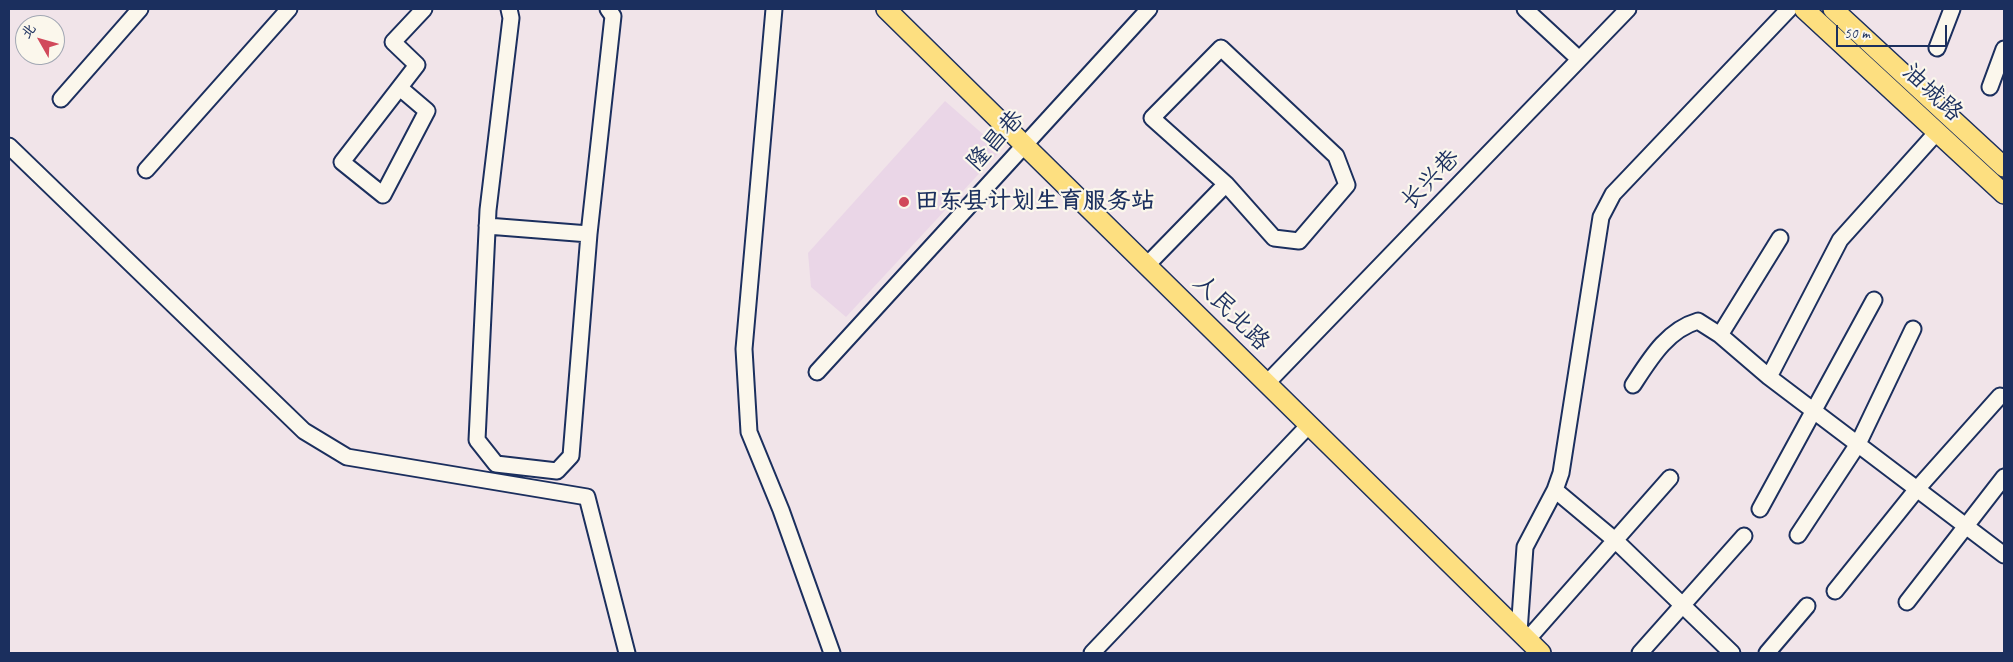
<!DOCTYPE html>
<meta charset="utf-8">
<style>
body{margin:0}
#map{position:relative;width:2013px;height:662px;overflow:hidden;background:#f1e4e9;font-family:Caveat,"LXGW WenKai TC",sans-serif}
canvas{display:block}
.frame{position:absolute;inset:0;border:10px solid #1b2f5e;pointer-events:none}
.north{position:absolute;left:15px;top:15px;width:50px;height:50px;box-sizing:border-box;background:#fbf7ec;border:1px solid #a1a7b3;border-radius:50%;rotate:308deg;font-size:14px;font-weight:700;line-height:20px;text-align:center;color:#1b2f5e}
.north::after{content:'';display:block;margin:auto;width:18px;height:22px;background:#d1495b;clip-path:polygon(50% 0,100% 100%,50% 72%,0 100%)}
.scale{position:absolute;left:1836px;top:25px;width:111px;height:22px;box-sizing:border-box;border:2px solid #1b2f5e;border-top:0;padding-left:6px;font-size:15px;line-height:18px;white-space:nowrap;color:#1b2f5e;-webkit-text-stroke:4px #fbf7ec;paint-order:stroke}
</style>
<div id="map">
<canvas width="2013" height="662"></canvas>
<div class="frame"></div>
<div class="north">北</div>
<div class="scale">50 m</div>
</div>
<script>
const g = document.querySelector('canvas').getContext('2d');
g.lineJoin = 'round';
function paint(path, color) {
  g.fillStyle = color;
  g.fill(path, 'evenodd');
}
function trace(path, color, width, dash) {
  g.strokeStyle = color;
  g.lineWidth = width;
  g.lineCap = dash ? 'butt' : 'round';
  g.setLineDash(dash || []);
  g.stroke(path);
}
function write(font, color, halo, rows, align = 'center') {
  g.font = font + ' Caveat,"LXGW WenKai TC",sans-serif';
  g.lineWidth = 4.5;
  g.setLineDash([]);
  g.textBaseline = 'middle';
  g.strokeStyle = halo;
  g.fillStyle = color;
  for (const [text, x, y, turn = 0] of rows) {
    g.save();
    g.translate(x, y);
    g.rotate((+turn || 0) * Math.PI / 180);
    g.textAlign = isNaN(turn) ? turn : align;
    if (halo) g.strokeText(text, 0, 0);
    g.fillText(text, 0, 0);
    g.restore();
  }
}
paint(new Path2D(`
 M945,101L1001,150L846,317L811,287L808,253Z`), '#ead6e7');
const minor = new Path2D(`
 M509,9L511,18L488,210L477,440L496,464L557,471L571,456L589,234L613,16L608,9
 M774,9L744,349L749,432L781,510L832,653
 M1525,9L1579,59
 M1937,48L1952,9
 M1990,87L2004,49
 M400,88L427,111L383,195L342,162L417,65L393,42L424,9
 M61,99L140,9
 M1937,132L1840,240L1769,377L2004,555
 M9,146L304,431L347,457L587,497L627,653
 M146,170L289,9
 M487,226L589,234
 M1147,265L1226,184L1152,118L1221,48L1336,156L1347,185L1299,241L1274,238L1226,184
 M1720,335L1780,238
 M817,372L1149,9
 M1267,383L1628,9
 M1633,385C1650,359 1667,330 1698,321L1720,335L1769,377
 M1555,490L1616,541L1732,653
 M1760,509L1874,300
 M1798,535L1858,444L1913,329
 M1835,591L1917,489L2000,396
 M1907,602L2004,477
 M1519,632L1525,547L1555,490L1561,473L1601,217L1613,194L1789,9
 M1527,640L1670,478
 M1092,653L1309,425
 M1640,653L1744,536
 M1767,653L1807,606`);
const major = new Path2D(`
 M886,9L1541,653
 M1804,9L2004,194
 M1833,9L2004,167`);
trace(minor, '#1b2f5e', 19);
trace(major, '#1b2f5e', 22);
trace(minor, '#fbf7ec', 15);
trace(major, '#fddf80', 19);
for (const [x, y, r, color] of [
 [904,202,6,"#d1495b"]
]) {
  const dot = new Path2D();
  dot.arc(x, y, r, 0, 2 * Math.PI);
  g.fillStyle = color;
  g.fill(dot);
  trace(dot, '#fbf7ec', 2);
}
write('24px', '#1b2f5e', '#fbf7ec', [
 ["油城路",1932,93,43],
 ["隆昌巷",996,141,-48],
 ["长兴巷",1431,180,-46],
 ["人民北路",1231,313,45]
]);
write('bold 24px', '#1b2f5e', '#fbf7ec', [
 ["田东县计划生育服务站",915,202]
], 'left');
</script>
